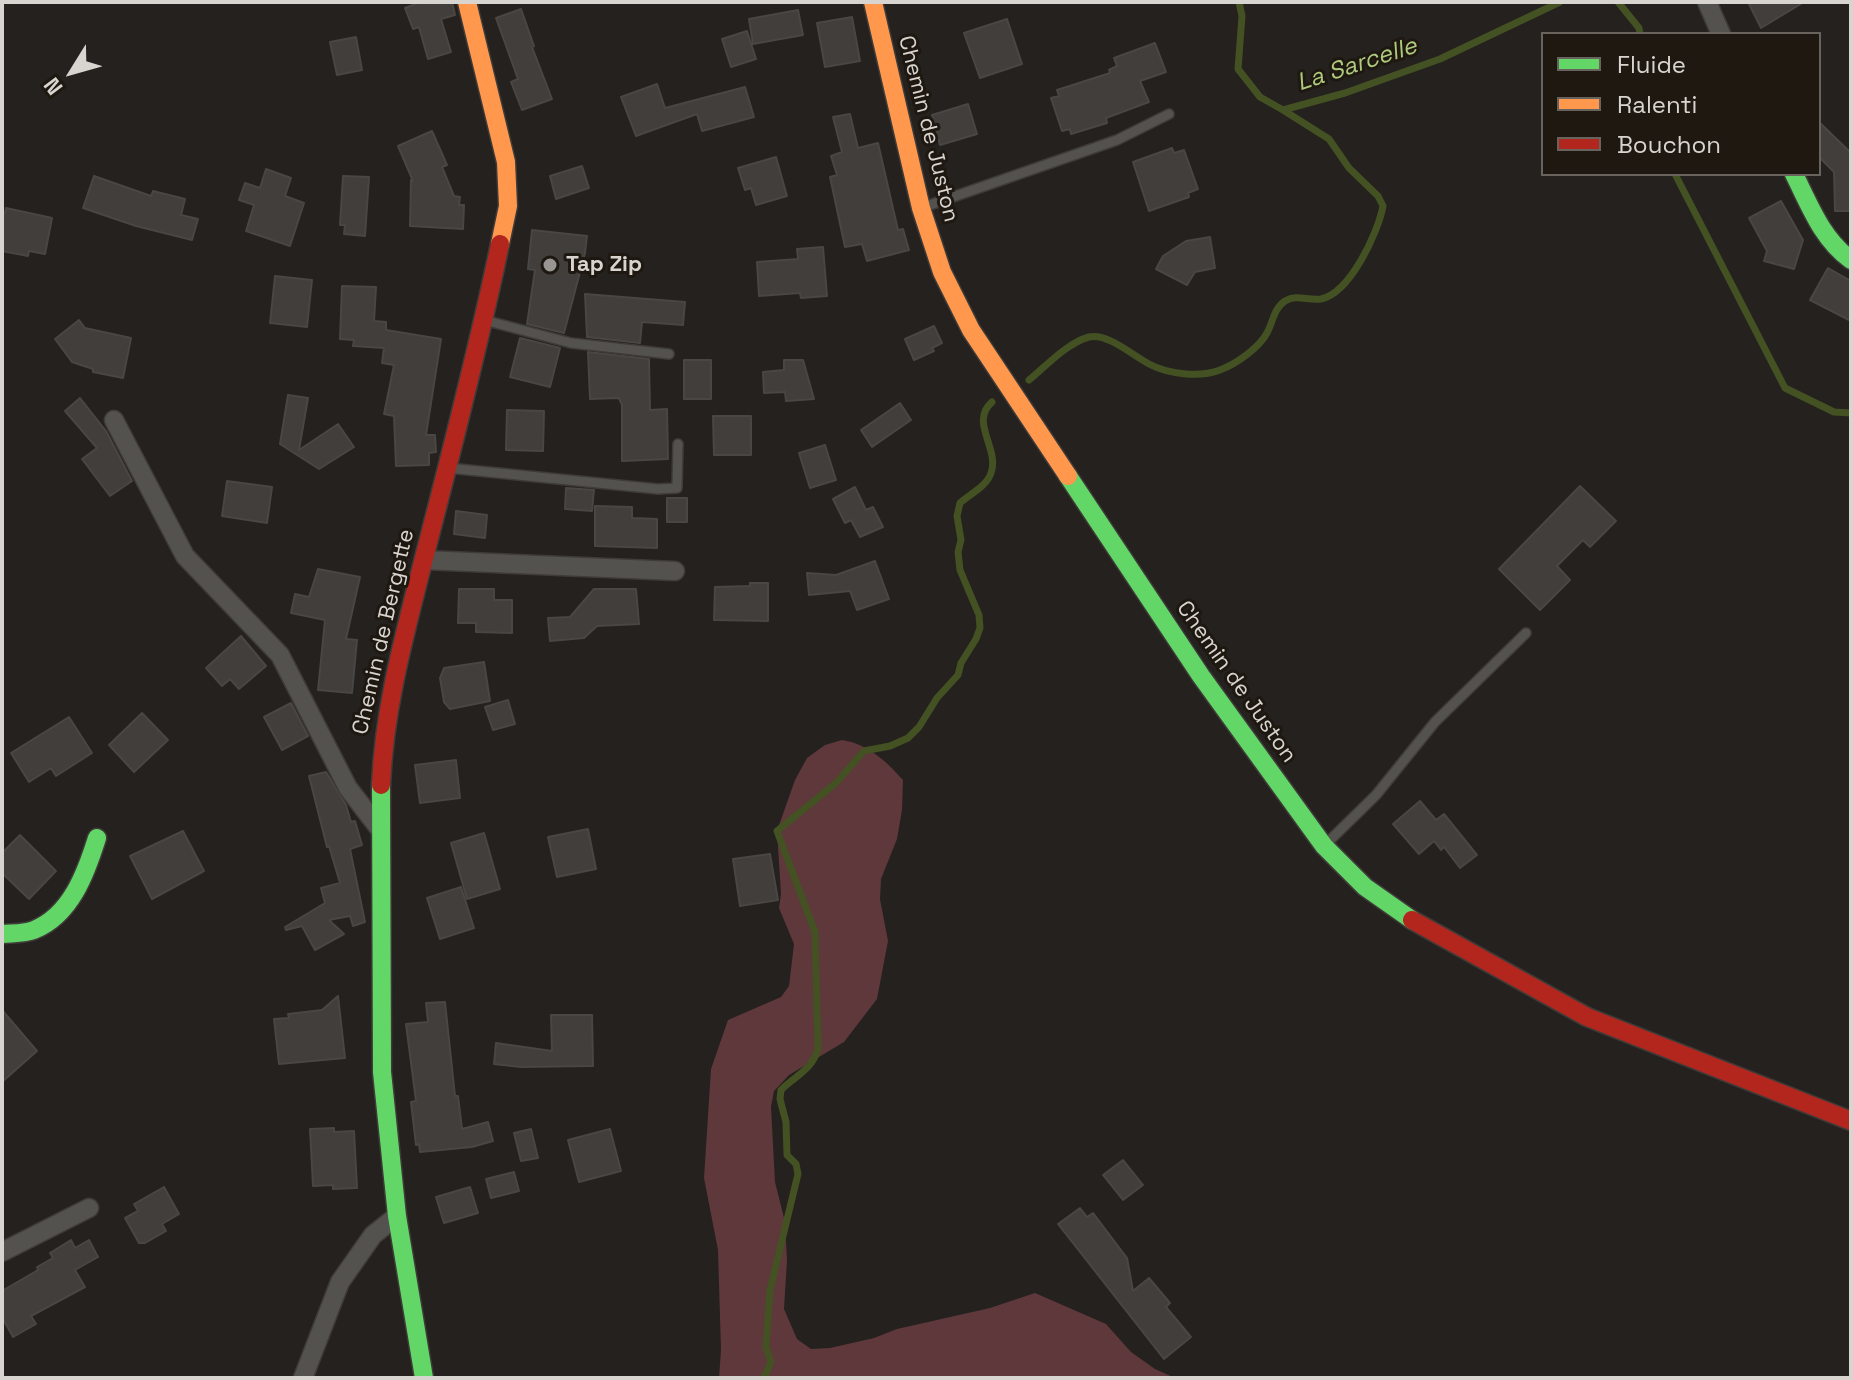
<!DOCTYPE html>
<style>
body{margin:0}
#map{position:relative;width:1853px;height:1380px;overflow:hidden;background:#24211e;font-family:"Space Grotesk",sans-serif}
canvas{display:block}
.frame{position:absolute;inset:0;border:4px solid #d8d4d0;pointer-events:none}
.legend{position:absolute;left:1541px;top:32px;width:280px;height:144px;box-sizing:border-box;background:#1e1811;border:2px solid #68635d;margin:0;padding:10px 14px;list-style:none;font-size:24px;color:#d8d4d0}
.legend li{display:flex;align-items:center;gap:16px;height:40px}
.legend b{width:40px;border:2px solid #68635d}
.north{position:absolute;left:32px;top:32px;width:80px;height:80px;-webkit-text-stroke:6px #1e1811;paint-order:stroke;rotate:233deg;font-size:22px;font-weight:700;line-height:32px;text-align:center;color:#d8d4d0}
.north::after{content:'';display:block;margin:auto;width:28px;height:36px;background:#d8d4d0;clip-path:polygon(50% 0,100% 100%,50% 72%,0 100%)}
</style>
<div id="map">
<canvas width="1853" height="1380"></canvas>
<div class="frame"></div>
<ul class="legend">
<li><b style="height:10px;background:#63d668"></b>Fluide</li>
<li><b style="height:10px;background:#ff974d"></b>Ralenti</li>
<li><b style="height:10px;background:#b3261e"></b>Bouchon</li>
</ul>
<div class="north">N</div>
</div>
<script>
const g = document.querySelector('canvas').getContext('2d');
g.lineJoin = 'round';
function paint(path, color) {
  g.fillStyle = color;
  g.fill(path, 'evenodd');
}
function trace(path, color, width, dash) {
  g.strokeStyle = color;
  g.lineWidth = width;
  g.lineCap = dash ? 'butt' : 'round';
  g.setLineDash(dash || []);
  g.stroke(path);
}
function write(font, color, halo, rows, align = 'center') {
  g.font = font + ' "Space Grotesk",sans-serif';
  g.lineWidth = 6;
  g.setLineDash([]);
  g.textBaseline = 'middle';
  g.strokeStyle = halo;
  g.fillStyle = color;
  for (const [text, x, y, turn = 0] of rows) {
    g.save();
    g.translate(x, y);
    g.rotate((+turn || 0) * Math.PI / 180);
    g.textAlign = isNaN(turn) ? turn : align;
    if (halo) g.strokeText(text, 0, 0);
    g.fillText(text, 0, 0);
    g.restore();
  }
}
paint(new Path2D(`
 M842,740C868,744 886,761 903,780L902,810L897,839L881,879L880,899L888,941L877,999L844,1042L789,1075L774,1091L771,1107L775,1182L785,1222L787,1260L784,1309L797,1339L811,1349L830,1348L874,1338L897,1329L990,1308L1035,1293L1106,1324L1131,1352L1155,1369L1175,1378H719L721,1350L718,1250L704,1178L711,1069L728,1020L781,997L789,986L794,944L779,908L781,894L777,831L795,780L807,758L825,745Z`), '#5f383b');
trace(new Path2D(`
 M1239,2L1242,16L1238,69L1260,97L1283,110L1345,93L1440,59L1560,2
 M1618,2L1639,28L1640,34
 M1675,174L1785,388L1834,412L1851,413
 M1029,380C1046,366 1067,343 1089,337C1108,333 1132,355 1149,364C1168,374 1199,378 1220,370C1236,364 1259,348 1267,333C1273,322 1274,308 1285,301C1297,294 1308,301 1321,299C1350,293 1378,233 1383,206L1378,196L1349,168L1329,139L1283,110
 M764,1378L771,1362L766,1347L770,1290L798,1174L796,1164L787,1155L786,1122L780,1099L781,1090C795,1076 812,1070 818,1049L815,932L777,831L836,783L864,751L890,746L908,738L919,727L937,698L958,675L961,663L976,639L980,628L979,615L960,570L958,552L961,540L957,516L960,503C970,494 987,486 991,473C1000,449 969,422 992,402`), '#435123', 7);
const building = new Path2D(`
 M421,2H452L455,15L441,19L451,52L428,59L419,27L413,29L405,8Z
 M1748,2H1804L1761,28Z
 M521,9L534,46L532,47L552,99L522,110L511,82L518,79L496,18Z
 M798,10L803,35L753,44L749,19Z
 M852,17L860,61L825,67L817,23Z
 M1007,19L1022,64L980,78L964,33Z
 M747,31L756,59L731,67L722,39Z
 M356,37L362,70L337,75L330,42Z
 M1155,43L1166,72L1140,81L1149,102L1106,118L1107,123L1071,134L1070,129L1062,131L1051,98L1059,96L1057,90L1110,73L1109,70L1117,66L1114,58Z
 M657,84L665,108L745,87L754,117L702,131L697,114L636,136L621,97Z
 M968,104L977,134L940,145L932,115Z
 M850,114L858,148L878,143L898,230L903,229L909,250L867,261L862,244L845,247L830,177L837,175L831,156L842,152L833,117Z
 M1819,122L1851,153V211H1835L1834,172L1819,157Z
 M432,131L447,165L442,167L454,196L460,197L459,205H464L463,229L410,226L411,180L413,181L398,146Z
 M1172,148L1174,153L1184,150L1198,189L1188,193L1189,197L1149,211L1133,162Z
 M776,157L787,196L756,205L751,188L745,190L738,168Z
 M582,166L589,188L556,199L550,176Z
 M266,169L291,178L285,196L304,203L290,246L246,231L254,205L239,200L245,183L260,188Z
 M94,176L151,196L153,191L185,199L181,215L198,219L192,240L136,226L83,208Z
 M343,176L369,177L365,236L344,234L345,225H340Z
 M1781,201L1803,240L1794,269L1764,261L1767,251L1749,218Z
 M6,208L52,218L45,254L29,251L28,256L2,251V212L5,213Z
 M532,230L587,236L585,253L564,333L527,324L535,270L528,269Z
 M1210,237L1215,268L1195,272L1187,285L1156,269L1163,256L1186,241Z
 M823,247L827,296L801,298L800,293L759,296L757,262L798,259L797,249Z
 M1828,268L1851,281V321L1810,300Z
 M275,276L312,280L307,327L270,323Z
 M342,286L376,287L374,321L386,322V330L441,339L426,435H435L436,452L429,453V465L396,466L394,416L384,414L394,365L382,363L384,348L353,346L354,340L340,339Z
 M585,294L685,302L683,325L642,322L640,343L587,337Z
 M79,320L85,328L131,338L123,378L93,372V369L72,362L55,339Z
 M934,326L942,343L932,348L934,351L914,360L905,339Z
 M520,338L560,348L550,387L510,377Z
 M588,352L649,359L650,410L667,409L668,459L622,461V405L619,398L590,399Z
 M684,360H711V399H684Z
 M784,360H803L814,399L786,401L785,392L764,393L763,372L784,370Z
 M288,395L308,398L299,450L338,424L354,447L319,469L280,444Z
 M80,398L106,431L132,481L110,496L82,459L97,448L65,411Z
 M900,403L911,420L872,447L861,430Z
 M507,410L544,411L543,451L506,450Z
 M713,416H751V455H714Z
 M825,445L836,480L810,488L799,453Z
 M227,481L272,487L267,523L222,516Z
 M1580,486L1616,521L1590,547L1583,540L1557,566L1570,580L1540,610L1499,569Z
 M855,487L866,510L873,507L883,527L860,537L851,520L845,523L833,499Z
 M566,488L594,490L592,511L565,509Z
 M667,498H687V522H667Z
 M595,506L632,507V518L657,519V548L595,546Z
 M456,511L487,515L485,538L454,534Z
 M875,561L889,599L857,610L850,591L809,595L807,573L836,575Z
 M318,569L360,577L346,639L357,640L352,693L318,690L325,620L291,613L295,594L309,597Z
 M750,583H768V621L714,620L715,587L750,586Z
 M459,589H494V600H512V633L476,632V623H458Z
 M594,589H636L639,624L597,626L584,638L550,641L548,618L570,617Z
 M241,636L266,666L239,689L230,679L222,686L206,668Z
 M484,662L490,701L450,709L444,702L440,678L444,668Z
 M508,700L515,724L493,730L485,707Z
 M291,703L308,736L282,750L264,717Z
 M142,713L168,740L134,772L109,745Z
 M69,717L92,753L56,776L51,768L29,782L11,753Z
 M456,760L460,798L420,803L415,765Z
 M326,772L346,805L351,822L355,821L362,845L350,849L365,922L353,926L350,916L329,920L344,934L315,950L302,926L286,930L285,927L325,903L321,888L340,883L329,846L327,847L309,776Z
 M1420,801L1436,820L1444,814L1477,855L1460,868L1444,847L1441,850L1434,841L1419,854L1393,824Z
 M588,829L596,869L557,877L548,837Z
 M183,831L204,871L152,899L130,856Z
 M484,833L500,889L467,899L451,843Z
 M20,835L56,871L29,899L2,873V853Z
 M770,854L778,900L740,906L733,859Z
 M461,887L474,928L440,939L427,898Z
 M338,996L345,1058L279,1064L274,1019L289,1018L288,1014L322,1010Z
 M445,1002L455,1096H458L462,1129L488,1122L493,1141L472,1147L420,1152L419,1144L416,1145L411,1102L416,1101L406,1024L428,1022L426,1003Z
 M2,1010L37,1051L2,1082Z
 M551,1015H592L593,1066L521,1067L494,1064L496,1043L552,1051Z
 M334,1128V1132L354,1131L357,1188L333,1189V1185L313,1186L310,1129Z
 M531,1129L538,1158L521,1161L514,1133Z
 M610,1129L621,1171L579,1182L568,1140Z
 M1123,1160L1143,1185L1123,1200L1103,1175Z
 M514,1172L519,1191L491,1198L486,1179Z
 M164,1187L179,1214L162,1224L166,1231L145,1243H139L125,1218L138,1211L134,1204Z
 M470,1187L478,1213L444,1223L436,1197Z
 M1080,1208L1087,1217L1093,1213L1127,1258L1133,1291L1149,1278L1170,1303L1166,1307L1191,1337L1164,1359L1058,1224Z
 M71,1240L75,1248L89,1240L98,1257L75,1270L85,1287L31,1316L36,1324L13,1337L2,1317V1291L38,1270L37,1267L53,1258L50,1253Z`);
paint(building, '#413e3c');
trace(building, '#494643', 2);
const lane = new Path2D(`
 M924,207L1117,140L1169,114
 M484,320L571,343L669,354
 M448,468L658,489L677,488L678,444
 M1326,844L1376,795L1435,722L1526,633`);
const street = new Path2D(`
 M1707,2L1721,34
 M114,420L185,556L280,655L348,788L379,828
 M424,560L675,571
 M2,1252L89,1208
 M303,1378L340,1282L373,1235L397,1216`);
const fast = new Path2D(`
 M1794,174C1810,206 1822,239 1851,260
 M1068,476L1201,676L1324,846L1365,887L1412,920
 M381,785L382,1072L397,1216L424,1378
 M2,934C12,933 24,934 34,930C71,915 86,873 97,838`);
const slow = new Path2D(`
 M467,2L506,162L508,206L500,244
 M873,2L921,208L942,272L971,330L1068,476`);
const jam = new Path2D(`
 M381,785C384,708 405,633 424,558C451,454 478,349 500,244
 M1412,920L1587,1017L1851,1121`);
trace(lane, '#3e3b38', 12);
trace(street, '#3e3b38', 21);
trace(fast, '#3e3b38', 21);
trace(slow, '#3e3b38', 21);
trace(jam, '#3e3b38', 21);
trace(lane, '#54524f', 9);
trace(street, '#54524f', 18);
trace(fast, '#63d668', 18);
trace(slow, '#ff974d', 18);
trace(jam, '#b3261e', 18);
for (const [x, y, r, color] of [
 [550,265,8,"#999592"]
]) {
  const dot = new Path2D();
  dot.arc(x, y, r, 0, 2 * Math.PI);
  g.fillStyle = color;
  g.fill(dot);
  trace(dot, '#1e1811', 3);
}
write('22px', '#d8d4d0', '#1e1811', [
 ["Chemin de Juston",928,129,76],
 ["Chemin de Bergette",384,632,-77],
 ["Chemin de Juston",1236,682,55]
]);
write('bold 22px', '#d8d4d0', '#1e1811', [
 ["Tap Zip",566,265]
], 'left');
write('italic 24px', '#afca7c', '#1e1811', [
 ["La Sarcelle",1357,65,-18]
]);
</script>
